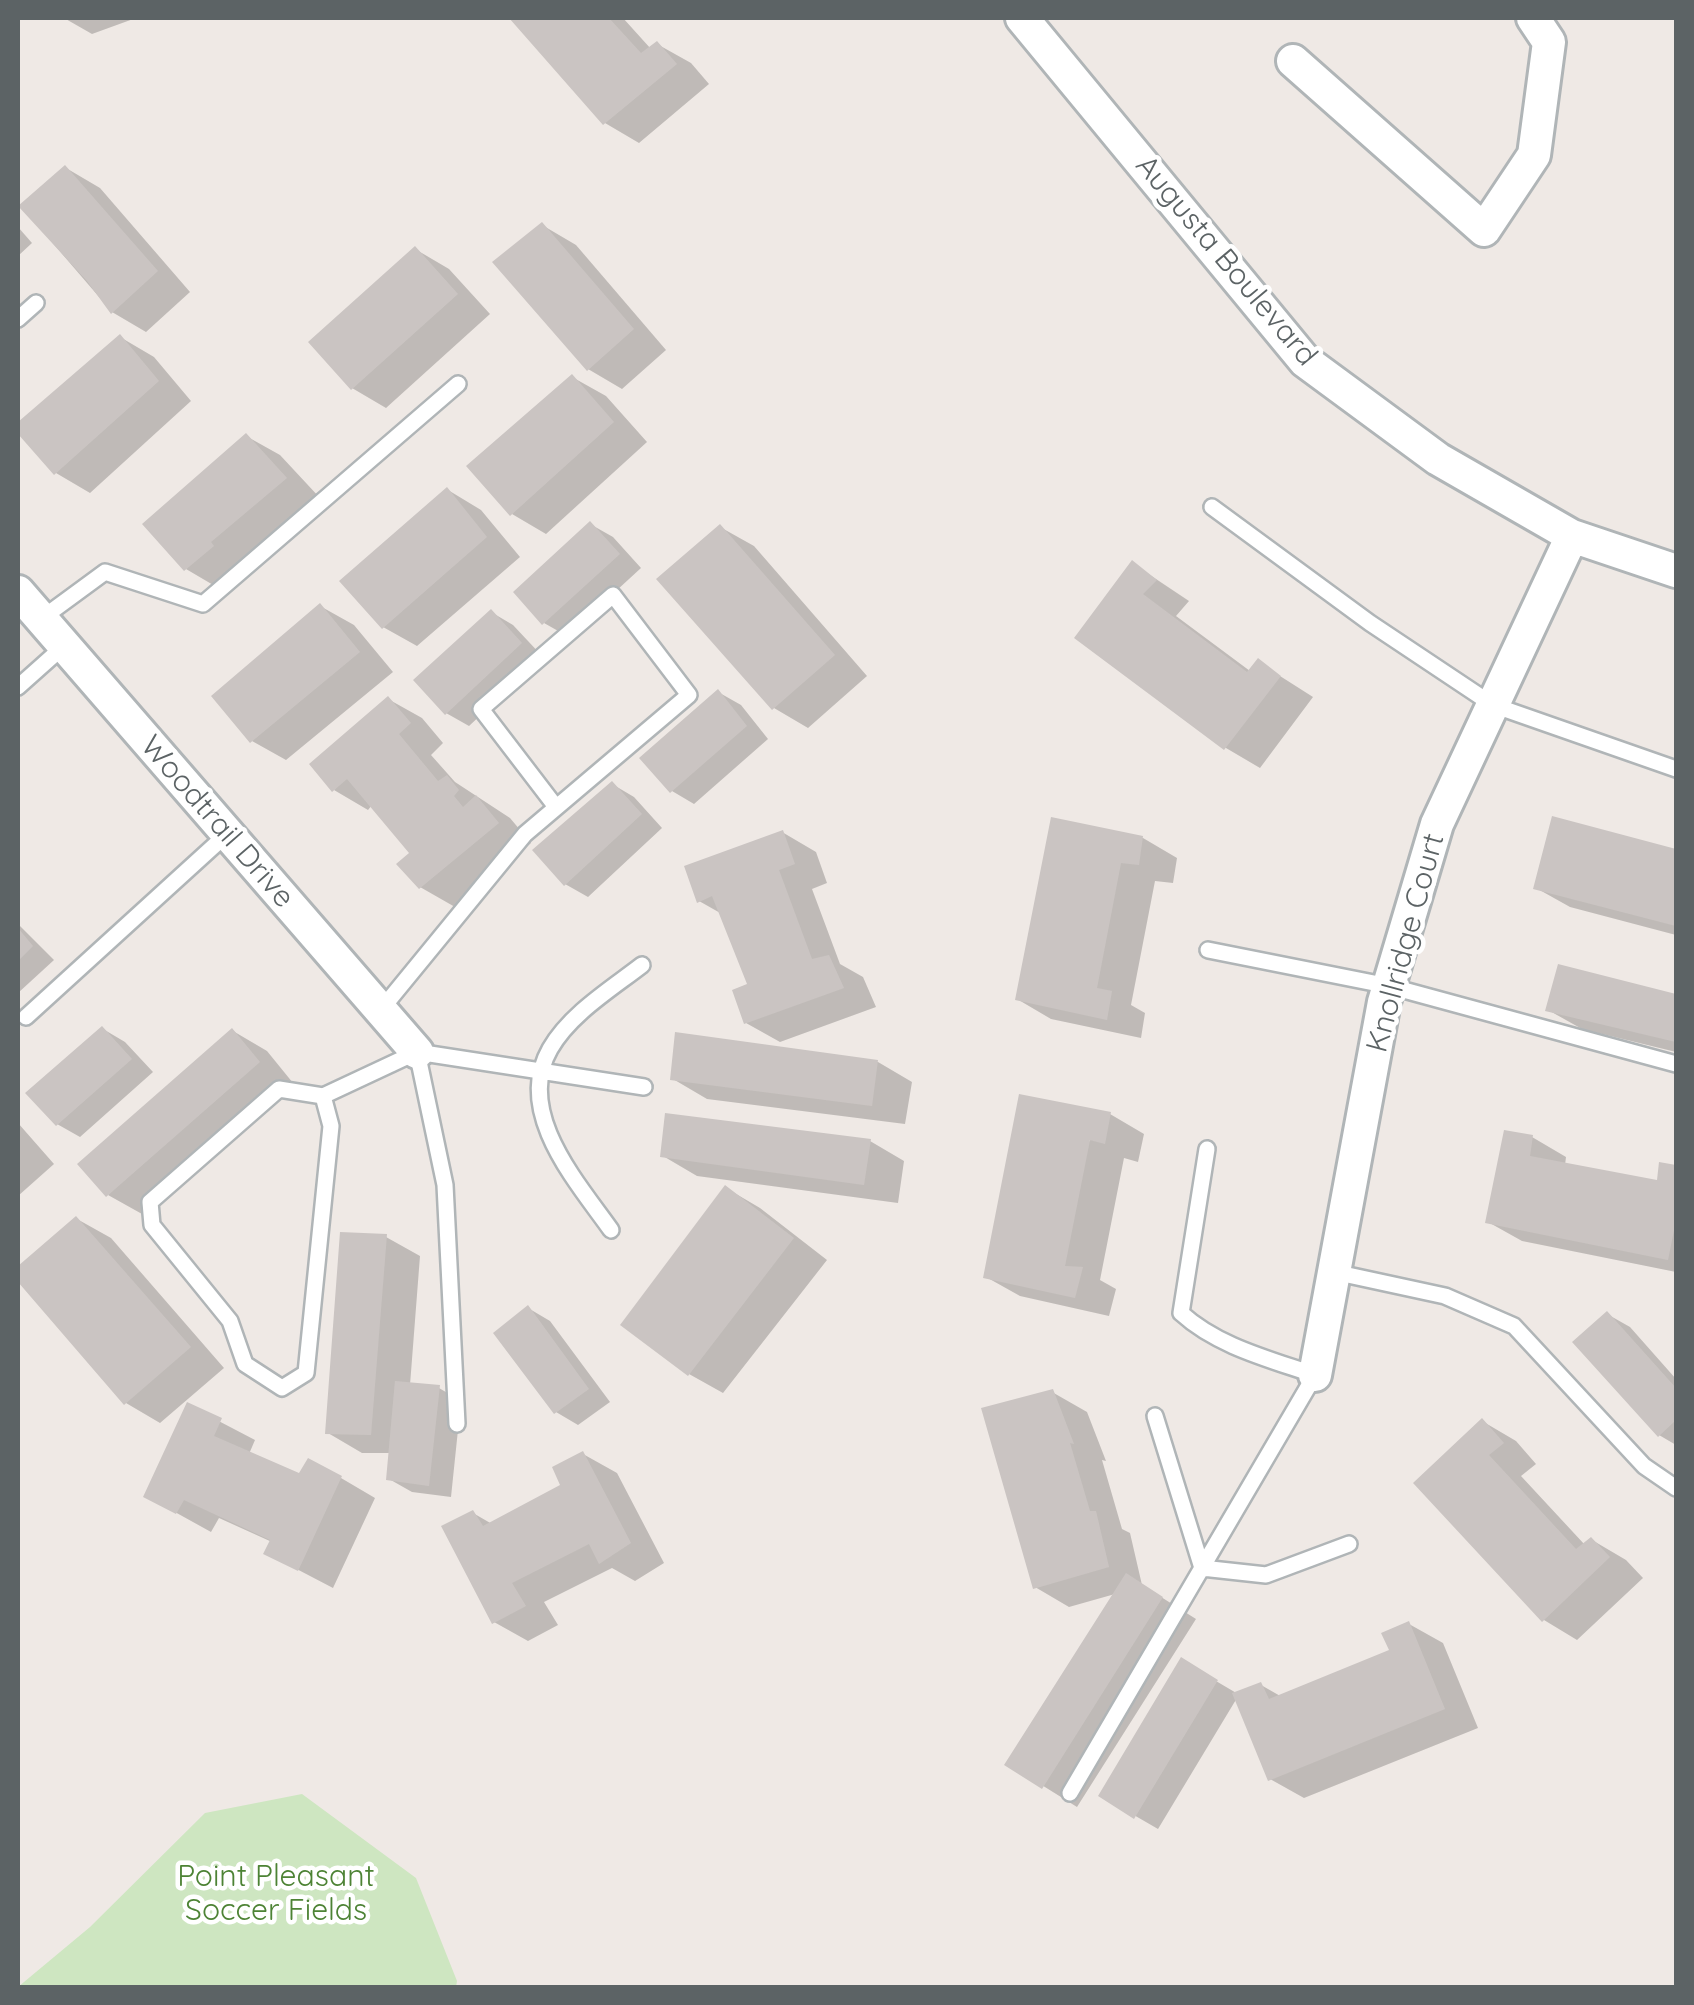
<!DOCTYPE html>
<style>
body{margin:0}
#map{position:relative;width:1694px;height:2005px;overflow:hidden;background:#efe9e5;font-family:Quicksand,sans-serif}
canvas{display:block}
.frame{position:absolute;inset:0;border:20px solid #5c6365;pointer-events:none}
</style>
<div id="map">
<canvas width="1694" height="2005"></canvas>
<div class="frame"></div>
</div>
<script>
const g = document.querySelector('canvas').getContext('2d');
g.lineJoin = 'round';
function paint(path, color) {
  g.fillStyle = color;
  g.fill(path, 'evenodd');
}
function trace(path, color, width, dash) {
  g.strokeStyle = color;
  g.lineWidth = width;
  g.lineCap = dash ? 'butt' : 'round';
  g.setLineDash(dash || []);
  g.stroke(path);
}
function write(font, color, halo, rows, align = 'center') {
  g.font = font + ' Quicksand,sans-serif';
  g.lineWidth = 9;
  g.setLineDash([]);
  g.textBaseline = 'middle';
  g.strokeStyle = halo;
  g.fillStyle = color;
  for (const [text, x, y, turn = 0] of rows) {
    g.save();
    g.translate(x, y);
    g.rotate((+turn || 0) * Math.PI / 180);
    g.textAlign = isNaN(turn) ? turn : align;
    if (halo) g.strokeText(text, 0, 0);
    g.fillText(text, 0, 0);
    g.restore();
  }
}
paint(new Path2D(`
 M302,1794L416,1878L457,1981L456,1987H18L90,1927L205,1813Z`), '#cee6c1');
paint(new Path2D(`
 M64,18H136L92,34Z
 M512,18H623L651,49L657,44L691,63L709,84L639,143L605,123Z
 M66,168L100,188L190,292L146,332L112,312L20,205Z
 M542,225L576,245L666,350L622,389L588,369Z
 M18,227L32,243L18,256Z
 M415,249L449,269L490,314L386,408L352,388Z
 M120,337L154,357L191,401L90,493L56,473L18,426Z
 M572,377L606,396L647,442L546,534L512,514Z
 M246,436L280,455L320,498L220,589L186,569Z
 M448,490L481,510L520,557L417,646L383,627Z
 M590,524L613,537L641,568L567,636L544,623Z
 M720,527L754,546L867,676L808,728L774,708Z
 M1132,563L1189,601L1176,616L1250,671L1258,662L1313,697L1260,768L1226,748L1078,637Z
 M320,606L354,625L393,672L286,760L252,741Z
 M491,612L513,625L543,657L469,726L446,713Z
 M718,692L741,705L768,739L694,804L672,791L642,758Z
 M388,699L422,718L443,743L431,755L455,782L510,818L531,843L455,907L420,887L412,854L372,805L368,810L334,790Z
 M612,784L634,797L662,828L588,897L565,884Z
 M1554,819L1676,851V935L1570,907L1536,888Z
 M1053,820L1143,838L1177,858L1173,883L1155,881L1131,1005L1145,1013L1141,1038L1051,1019L1017,999Z
 M782,832L816,852L827,883L812,889L840,964L863,977L876,1007L780,1042L746,1023L751,985L722,914L699,901Z
 M18,924L54,960L18,993Z
 M1560,967L1676,996V1052L1582,1029L1548,1010Z
 M103,1029L125,1042L153,1072L80,1137L57,1124Z
 M233,1031L267,1051L293,1083L142,1214L108,1195Z
 M878,1062L912,1082L905,1124L707,1099L673,1079Z
 M1110,1114L1144,1134L1138,1162L1124,1158L1100,1280L1116,1289L1109,1316L1020,1296L986,1277Z
 M18,1123L54,1164L18,1196Z
 M1532,1137L1566,1157L1565,1165L1659,1183L1661,1165L1676,1168V1272L1522,1241L1488,1222Z
 M870,1141L904,1161L898,1203L697,1176L663,1156Z
 M726,1188L760,1208L827,1260L723,1393L689,1374Z
 M77,1219L111,1238L224,1368L160,1423L126,1403L18,1279V1270Z
 M386,1237L420,1256L410,1385L439,1388L461,1401L451,1497L412,1492L389,1479L391,1453H362L328,1433Z
 M528,1308L550,1321L610,1402L578,1425L556,1412Z
 M1607,1314L1630,1327L1676,1379V1445L1659,1435Z
 M1052,1392L1087,1412L1106,1461L1102,1460L1122,1529L1130,1533L1142,1585L1196,1619L1077,1807L1008,1764L1115,1594L1069,1607L1035,1587Z
 M188,1405L255,1440L249,1454L300,1477L341,1478L375,1498L333,1588L266,1553L272,1542L219,1518L211,1532L146,1496Z
 M1482,1421L1516,1441L1536,1464L1521,1476L1585,1545L1592,1540L1626,1560L1643,1578L1577,1640L1544,1620L1417,1484Z
 M583,1454L617,1473L664,1563L635,1581L612,1568L544,1602L558,1625L528,1641L494,1622L473,1513L492,1524L563,1486Z
 M1409,1624L1443,1643L1478,1728L1304,1798L1270,1779L1237,1698L1158,1829L1101,1796L1182,1661L1238,1694L1261,1685L1282,1697L1392,1651Z`), '#0003');
paint(new Path2D(`
 M509,18H609L641,53L657,41L677,64L603,125Z
 M65,165L158,271L111,314L87,281L18,206Z
 M542,222L634,329L587,371L492,262Z
 M415,246L458,294L351,390L308,342Z
 M120,334L159,381L54,475L18,434V422Z
 M572,374L614,422L510,516L466,466Z
 M246,433L287,478L211,542L214,546L184,571L142,524Z
 M447,487L487,537L382,629L339,581Z
 M590,521L620,554L542,625L513,592Z
 M720,524L835,655L772,710L656,579Z
 M1132,560L1157,580L1143,594L1247,672L1258,658L1281,676L1224,750L1074,638Z
 M320,603L360,652L250,743L211,696Z
 M491,609L522,643L445,715L413,680Z
 M718,689L747,726L670,793L639,758Z
 M388,696L411,723L399,734L438,781L447,775L459,790L454,796L463,807L476,795L499,823L419,889L396,864L409,853L347,779L332,792L309,764Z
 M612,781L642,814L564,886L532,850Z
 M1552,816L1676,849V926L1533,889Z
 M1051,817L1143,836L1139,865L1121,863L1097,988L1112,991L1107,1020L1015,1000Z
 M783,830L795,864L779,870L812,959L829,955L844,988L744,1024L732,990L747,984L712,896L697,903L684,866Z
 M18,928L33,946L18,961Z
 M1558,964L1676,994V1042L1545,1011Z
 M102,1026L132,1059L56,1126L25,1093Z
 M232,1028L260,1062L106,1197L77,1164Z
 M675,1032L878,1060L872,1106L670,1080Z
 M1019,1094L1111,1112L1105,1144L1090,1140L1065,1266L1083,1267L1075,1298L983,1278Z
 M665,1113L871,1139L864,1185L660,1157Z
 M1504,1130L1533,1135L1530,1156L1657,1180L1659,1162L1676,1165V1220L1668,1260L1485,1223Z
 M725,1185L794,1238L688,1376L620,1325Z
 M76,1216L191,1347L124,1405L18,1282V1266Z
 M340,1232L387,1234L371,1435L325,1434Z
 M528,1305L589,1389L554,1414L493,1333Z
 M1607,1311L1676,1388V1420L1658,1437L1572,1342Z
 M395,1381L440,1385L429,1486L386,1480Z
 M1053,1389L1074,1444L1070,1443L1090,1511H1096L1109,1567L1033,1589L981,1408Z
 M187,1402L222,1418L214,1436L299,1473L308,1458L342,1476L298,1571L263,1554L270,1540L184,1500L176,1514L143,1497Z
 M1482,1418L1504,1443L1489,1455L1576,1549L1591,1537L1610,1557L1542,1622L1413,1483Z
 M583,1451L631,1543L599,1564L589,1544L512,1583L526,1606L492,1624L441,1526L473,1510L483,1526L560,1485L552,1467Z
 M1126,1573L1163,1597L1042,1789L1004,1765Z
 M1409,1621L1445,1709L1268,1781L1232,1693L1261,1682L1269,1699L1389,1650L1381,1633Z
 M1181,1657L1218,1680L1134,1819L1098,1796Z`), '#cac4c2');
const lane = new Path2D(`
 M18,319L36,303
 M1212,507L1370,623L1493,705L1676,769
 M41,619L105,572L203,604L458,384
 M18,687L64,646
 M1208,950L1389,986L1676,1064
 M380,1011L525,834L689,695L613,595L481,709L556,807
 M26,1017L227,834
 M417,1052L445,1185L457,1424
 M323,1096L331,1126L306,1373L282,1388L245,1364L230,1321L152,1225L150,1202L279,1089L323,1096L417,1052L644,1087
 M611,1230C577,1182 514,1112 550,1049C570,1014 611,989 642,965
 M1334,1272L1445,1296L1514,1326L1644,1466L1676,1488
 M1155,1416L1202,1568L1266,1575L1349,1544
 M1070,1793L1315,1375C1269,1359 1217,1346 1181,1313L1207,1149`);
const street = new Path2D(`
 M1022,18L1305,361L1438,459L1572,536L1676,571
 M1293,61L1484,230L1534,155L1549,42L1533,18
 M18,592L417,1052
 M1315,1375L1384,1002L1437,824L1572,536`);
trace(lane, '#b0b5b7', 20);
trace(street, '#b0b5b7', 38);
trace(lane, '#fff', 15);
trace(street, '#fff', 32);
write('30px', '#5c6365', '#fff', [
 ["Augusta Boulevard",1226,261,50],
 ["Woodtrail Drive",217,822,49],
 ["Knollridge Court",1406,943,-75]
]);
write('30px', '#4d8335', '#fff', [
 ["Point Pleasant",276,1877],
 ["Soccer Fields",276,1911]
]);
</script>
